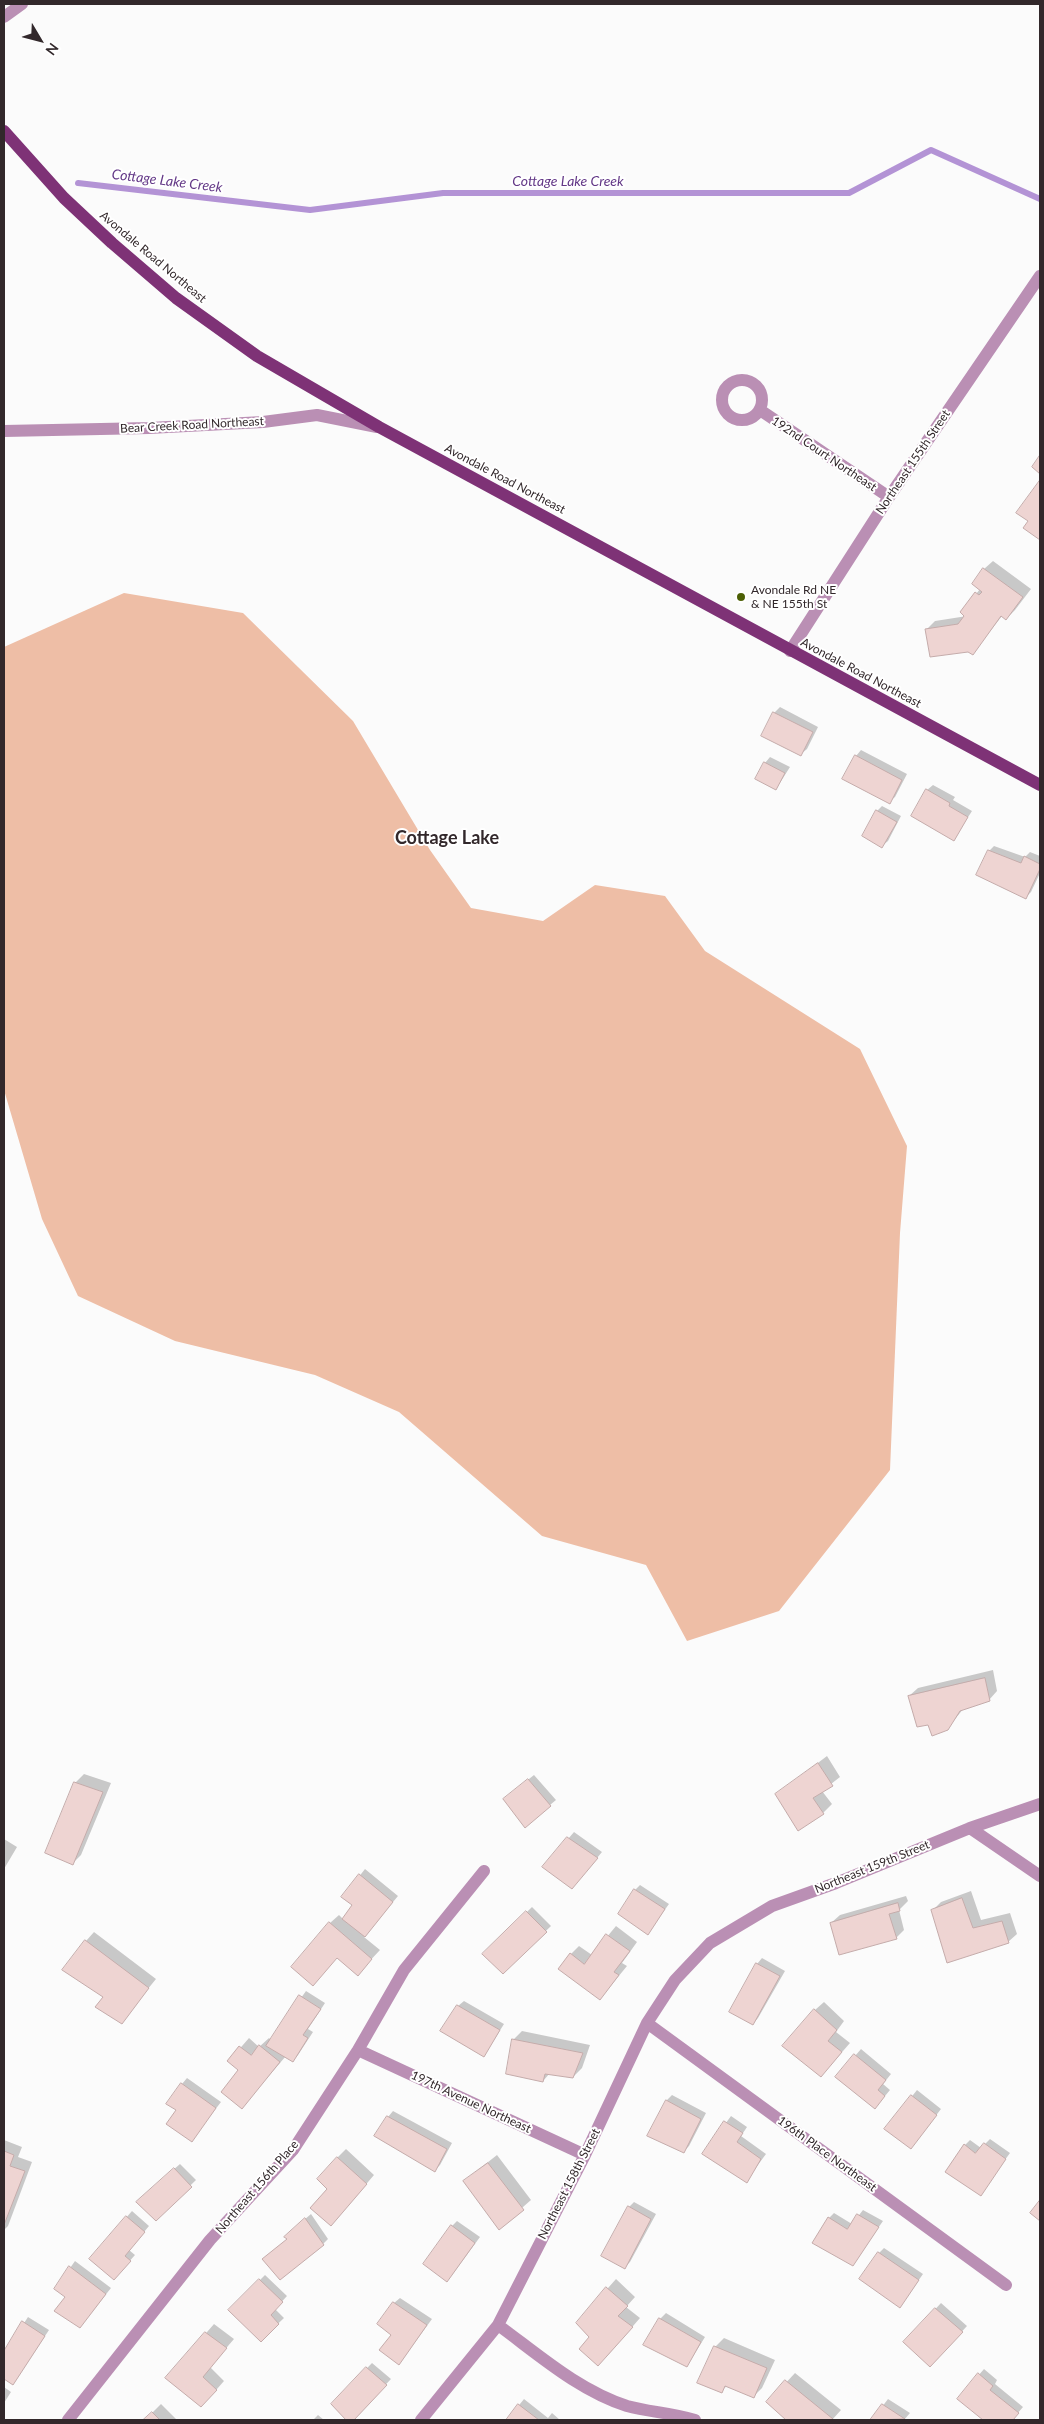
<!DOCTYPE html>
<style>
body{margin:0}
#map{position:relative;width:1044px;height:2424px;overflow:hidden;background:#fbfbfb;font-family:Lato,sans-serif}
canvas{display:block}
.frame{position:absolute;inset:0;border:5px solid #32282b;pointer-events:none}
.north{position:absolute;left:15px;top:15px;width:50px;height:50px;-webkit-text-stroke:4px #fff;paint-order:stroke;rotate:127deg;font-size:14px;font-weight:700;line-height:20px;text-align:center;color:#32282b}
.north::after{content:'';display:block;margin:auto;width:18px;height:22px;background:#32282b;clip-path:polygon(50% 0,100% 100%,50% 72%,0 100%)}
</style>
<div id="map">
<canvas width="1044" height="2424"></canvas>
<div class="frame"></div>
<div class="north">N</div>
</div>
<script>
const g = document.querySelector('canvas').getContext('2d');
g.lineJoin = 'round';
function paint(path, color) {
  g.fillStyle = color;
  g.fill(path, 'evenodd');
}
function trace(path, color, width, dash) {
  g.strokeStyle = color;
  g.lineWidth = width;
  g.lineCap = dash ? 'butt' : 'round';
  g.setLineDash(dash || []);
  g.stroke(path);
}
function write(font, color, halo, rows, align = 'center') {
  g.font = font + ' Lato,sans-serif';
  g.lineWidth = 4;
  g.setLineDash([]);
  g.textBaseline = 'middle';
  g.strokeStyle = halo;
  g.fillStyle = color;
  for (const [text, x, y, turn = 0] of rows) {
    g.save();
    g.translate(x, y);
    g.rotate((+turn || 0) * Math.PI / 180);
    g.textAlign = isNaN(turn) ? turn : align;
    if (halo) g.strokeText(text, 0, 0);
    g.fillText(text, 0, 0);
    g.restore();
  }
}
paint(new Path2D(`
 M124,593L243,613L353,721L430,850L471,908L543,921L595,885L665,896L705,951L860,1049L907,1146L900,1233L890,1470L779,1611L687,1641L646,1565L542,1536L399,1412L315,1375L175,1341L78,1296L42,1219L4,1090V647Z`), '#eebea6');
paint(new Path2D(`
 M1040,482V538L1025,527L1030,521L1018,513Z
 M993,561L1031,589L1015,610L1006,619L1002,616L972,654L927,629L935,621L967,616L962,612L980,589L984,569Z
 M780,707L818,727L807,749L801,754L774,713Z
 M861,750L907,774L895,797L889,802L856,756Z
 M770,757L790,767L776,789L765,763Z
 M933,785L955,797L953,800L972,811L954,839L927,790Z
 M882,806L901,816L888,841L882,846L877,811Z
 M994,846L1025,857L1030,852L1040,856V873L1031,892L1025,898L989,851Z
 M993,1670L997,1691L989,1700L964,1708L947,1729L928,1724L909,1696L918,1688Z
 M827,1756L840,1777L822,1791L832,1804L823,1813L777,1794Z
 M84,1774L111,1783L81,1855L73,1863L75,1783Z
 M534,1775L556,1800L550,1805L510,1794Z
 M574,1832L602,1852L577,1882L544,1867Z
 M4,1839L17,1847L4,1869Z
 M365,1869L398,1896L364,1937L380,1950L366,1965L330,1923L339,1915L343,1919L354,1905L343,1897Z
 M640,1885L669,1904L648,1933L635,1890Z
 M971,1891L981,1920L1010,1913L1017,1934L1008,1942L948,1962L933,1910L941,1902Z
 M906,1896L908,1901L899,1910L904,1930L896,1938L831,1923L840,1915Z
 M532,1907L551,1926L503,1973L484,1954Z
 M616,1926L637,1942L622,1963L627,1966L600,1999L571,1954L579,1946L592,1955Z
 M94,1932L156,1979L121,2022L86,1941Z
 M762,1958L785,1971L758,2018L753,2024L757,1964Z
 M306,1991L325,2003L308,2029L313,2032L298,2055L293,2060L286,2056L242,2107L240,2070L229,2061L249,2038L259,2047L269,2038L271,2040Z
 M464,2001L504,2024L484,2056L458,2006Z
 M824,2002L844,2021L836,2032L850,2043L829,2067L815,2010Z
 M522,2031L590,2045L582,2068L573,2077L550,2073L543,2081L513,2040Z
 M861,2049L891,2074L883,2084L890,2090L880,2102L837,2077Z
 M187,2078L221,2102L191,2141L178,2110L182,2084Z
 M917,2090L941,2109L911,2148L886,2129Z
 M672,2095L706,2113L689,2146L684,2151L649,2135L667,2100Z
 M393,2111L452,2143L440,2165L435,2170L388,2117Z
 M731,2116L747,2127L741,2136L766,2154L746,2181L704,2153Z
 M990,2139L1010,2153L980,2194L965,2145L970,2140L981,2148Z
 M4,2140L22,2147L18,2157L32,2162L8,2226L4,2230Z
 M346,2149L374,2175L339,2216L329,2189L338,2157Z
 M497,2155L531,2200L499,2228L464,2181Z
 M180,2164L196,2180L156,2219L143,2196Z
 M634,2202L656,2214L630,2262L625,2267L629,2207Z
 M863,2210L883,2221L853,2264L829,2218L834,2213L852,2224Z
 M132,2211L149,2226L129,2250L135,2255L119,2273L90,2259Z
 M311,2214L328,2239L323,2244L288,2238L291,2231Z
 M457,2221L480,2237L452,2275V2226Z
 M884,2248L923,2274L900,2307L879,2253Z
 M75,2261L111,2288L80,2327L66,2297L56,2288Z
 M265,2275L287,2296L275,2309L284,2318L261,2340L230,2310Z
 M616,2279L635,2297L626,2307L640,2318L607,2356L577,2323Z
 M400,2298L432,2319L399,2364L393,2334L394,2303Z
 M941,2303L967,2326L930,2366L905,2342Z
 M666,2313L705,2337L687,2366L660,2319Z
 M28,2317L49,2330L13,2384L4,2378V2354Z
 M214,2324L234,2339L210,2367L224,2381L210,2397L167,2378Z
 M724,2338L775,2360L762,2388L754,2396L727,2386L721,2391L715,2347Z
 M372,2363L391,2379L352,2420H348L332,2404Z
 M984,2369L997,2380L995,2384L1023,2407L1012,2420H985L958,2399Z
 M795,2373L841,2410L832,2420H788L768,2402Z
 M4,2387L11,2392L4,2403Z
 M524,2399L548,2418L552,2413L560,2420H507Z
 M888,2399L910,2413L904,2420H872Z
 M161,2404L177,2420H145Z
 M318,2415L324,2420H313Z`), '#0003');
trace(new Path2D(`
 M78,183L310,210L443,193H849L931,150L1040,199`), '#b393d5', 6);
const building = new Path2D(`
 M1040,455V474L1032,467Z
 M1040,480V540L1023,528L1028,521L1016,513Z
 M983,568L1023,597L1006,620L1001,616L973,655L968,652L930,657L925,629L958,624L964,616L960,612L975,592L979,595L982,592L972,584Z
 M773,712L813,732L801,756L761,736Z
 M855,755L902,780L890,804L842,779Z
 M764,762L785,773L776,790L755,779Z
 M926,789L950,803L949,806L968,817L954,841L911,816Z
 M876,810L897,822L882,848L862,836Z
 M988,850L1021,863L1024,856L1040,864V869L1026,899L976,875Z
 M985,1678L990,1701L960,1711L948,1730L932,1736L928,1725L917,1727L908,1696Z
 M818,1763L833,1786L813,1798L824,1814L798,1831L775,1794Z
 M528,1779L551,1806L525,1828L503,1799Z
 M74,1782L103,1792L73,1865L45,1853Z
 M567,1837L598,1858L572,1889L542,1867Z
 M359,1874L393,1902L365,1937L342,1919L352,1905L341,1897Z
 M634,1889L665,1909L648,1935L618,1914Z
 M962,1898L973,1928L1002,1921L1009,1943L947,1963L931,1910Z
 M898,1903L900,1911L889,1914L897,1939L839,1955L830,1923Z
 M526,1911L547,1932L503,1974L482,1954Z
 M329,1922L372,1959L358,1976L337,1958L313,1986L291,1967Z
 M606,1934L630,1951L614,1972L619,1975L600,2000L558,1969L570,1953L584,1964Z
 M85,1940L149,1988L122,2024L95,2007L103,1997L62,1970Z
 M756,1963L780,1976L753,2025L729,2012Z
 M299,1995L321,2009L303,2035L308,2038L293,2062L266,2046Z
 M457,2005L500,2030L484,2057L440,2031Z
 M814,2009L837,2030L828,2041L842,2052L821,2077L782,2046Z
 M512,2039L583,2053L573,2078L545,2074L543,2082L506,2074Z
 M259,2045L280,2062L242,2109L221,2092L238,2070L227,2061L239,2046L251,2055Z
 M854,2054L886,2080L878,2090L885,2096L875,2109L835,2077Z
 M181,2083L216,2108L192,2142L166,2124L176,2110L166,2104Z
 M911,2095L937,2115L911,2149L884,2129Z
 M666,2100L701,2119L684,2153L647,2136Z
 M387,2116L447,2149L435,2172L374,2136Z
 M724,2121L743,2133L737,2142L761,2159L747,2183L702,2154Z
 M984,2143L1006,2159L981,2196L945,2172L964,2144L975,2153Z
 M4,2151L14,2155L10,2166L25,2171L4,2225Z
 M337,2157L367,2184L331,2226L310,2208L327,2189L317,2179Z
 M488,2163L524,2210L499,2230L463,2181Z
 M174,2168L192,2187L156,2221L136,2202Z
 M1040,2200V2221L1030,2213Z
 M628,2206L651,2219L625,2269L601,2256Z
 M857,2214L879,2227L853,2266L812,2243L828,2217L847,2229Z
 M126,2216L145,2232L125,2256L131,2261L114,2280L89,2259Z
 M305,2218L324,2245L280,2280L262,2259L287,2239L284,2237Z
 M451,2225L475,2243L447,2282L423,2264Z
 M878,2252L919,2280L900,2308L859,2279Z
 M69,2266L106,2294L80,2328L54,2311L65,2297L54,2289Z
 M259,2279L283,2302L271,2315L279,2324L261,2342L228,2310Z
 M606,2287L628,2306L618,2316L633,2327L598,2366L579,2349L589,2337L576,2323Z
 M393,2302L427,2325L399,2365L379,2350L391,2335L377,2324Z
 M935,2308L963,2332L930,2367L903,2342Z
 M659,2318L701,2342L687,2367L643,2345Z
 M22,2321L45,2336L13,2385L4,2379V2351Z
 M205,2332L227,2348L203,2377L217,2390L201,2407L165,2378Z
 M714,2346L767,2368L754,2398L725,2386L722,2393L697,2383Z
 M366,2367L387,2385L354,2420H346L331,2404Z
 M978,2373L993,2386L990,2390L1019,2413L1013,2420H983L957,2399Z
 M785,2380L833,2419L832,2420H786L766,2402Z
 M518,2404L539,2420H506Z
 M882,2404L905,2419L870,2420Z
 M152,2412L160,2420H143Z`);
paint(building, '#eed4d2');
trace(building, '#c4abaa', 1);
trace(new Path2D(`
 M4,17L22,4
 M722 400a20 20 0 1 1 40 0a20 20 0 1 1-40 0Z
 M760,410L889,497
 M4,431L149,428L263,422L317,415L377,427
 M790,651L889,497L1040,276
 M970,1828L1040,1876
 M647,2023L1006,2285
 M358,2050L585,2155
 M498,2325C539,2355 578,2390 627,2406C649,2412 673,2413 695,2420
 M68,2420L210,2240L293,2150L358,2050L404,1970L484,1871
 M421,2420L498,2325L585,2155L647,2023L675,1980L710,1943L772,1906L836,1883L970,1828L1040,1804`), '#ba8fb4', 12);
trace(new Path2D(`
 M4,131L64,198L112,243L176,298L257,356L379,427L1040,785`), '#7e3276', 12);
for (const [x, y, r, color] of [
 [741,597,5,"#4c5f04"]
]) {
  const dot = new Path2D();
  dot.arc(x, y, r, 0, 2 * Math.PI);
  g.fillStyle = color;
  g.fill(dot);
  trace(dot, '#fff', 2);
}
write('12px', '#32282b', '#fff', [
 ["Avondale Road Northeast",153,257,40],
 ["Bear Creek Road Northeast",192,425,-3],
 ["192nd Court Northeast",824,454,34],
 ["Northeast 155th Street",913,462,-56],
 ["Avondale Road Northeast",505,479,28],
 ["Avondale Road Northeast",861,673,28],
 ["Northeast 159th Street",872,1867,-22],
 ["197th Avenue Northeast",471,2102,25],
 ["196th Place Northeast",827,2154,36],
 ["Northeast 158th Street",569,2184,-63],
 ["Northeast 156th Place",257,2187,-49]
]);
write('12px', '#32282b', '#fff', [
 ["Avondale Rd NE",751,590],
 ["& NE 155th St",751,604]
], 'left');
write('italic 14px', '#633887', '#fff', [
 ["Cottage Lake Creek",167,181,7],
 ["Cottage Lake Creek",568,181]
]);
write('bold 18px', '#32282b', '#fff', [
 ["Cottage Lake",447,838]
]);
</script>
